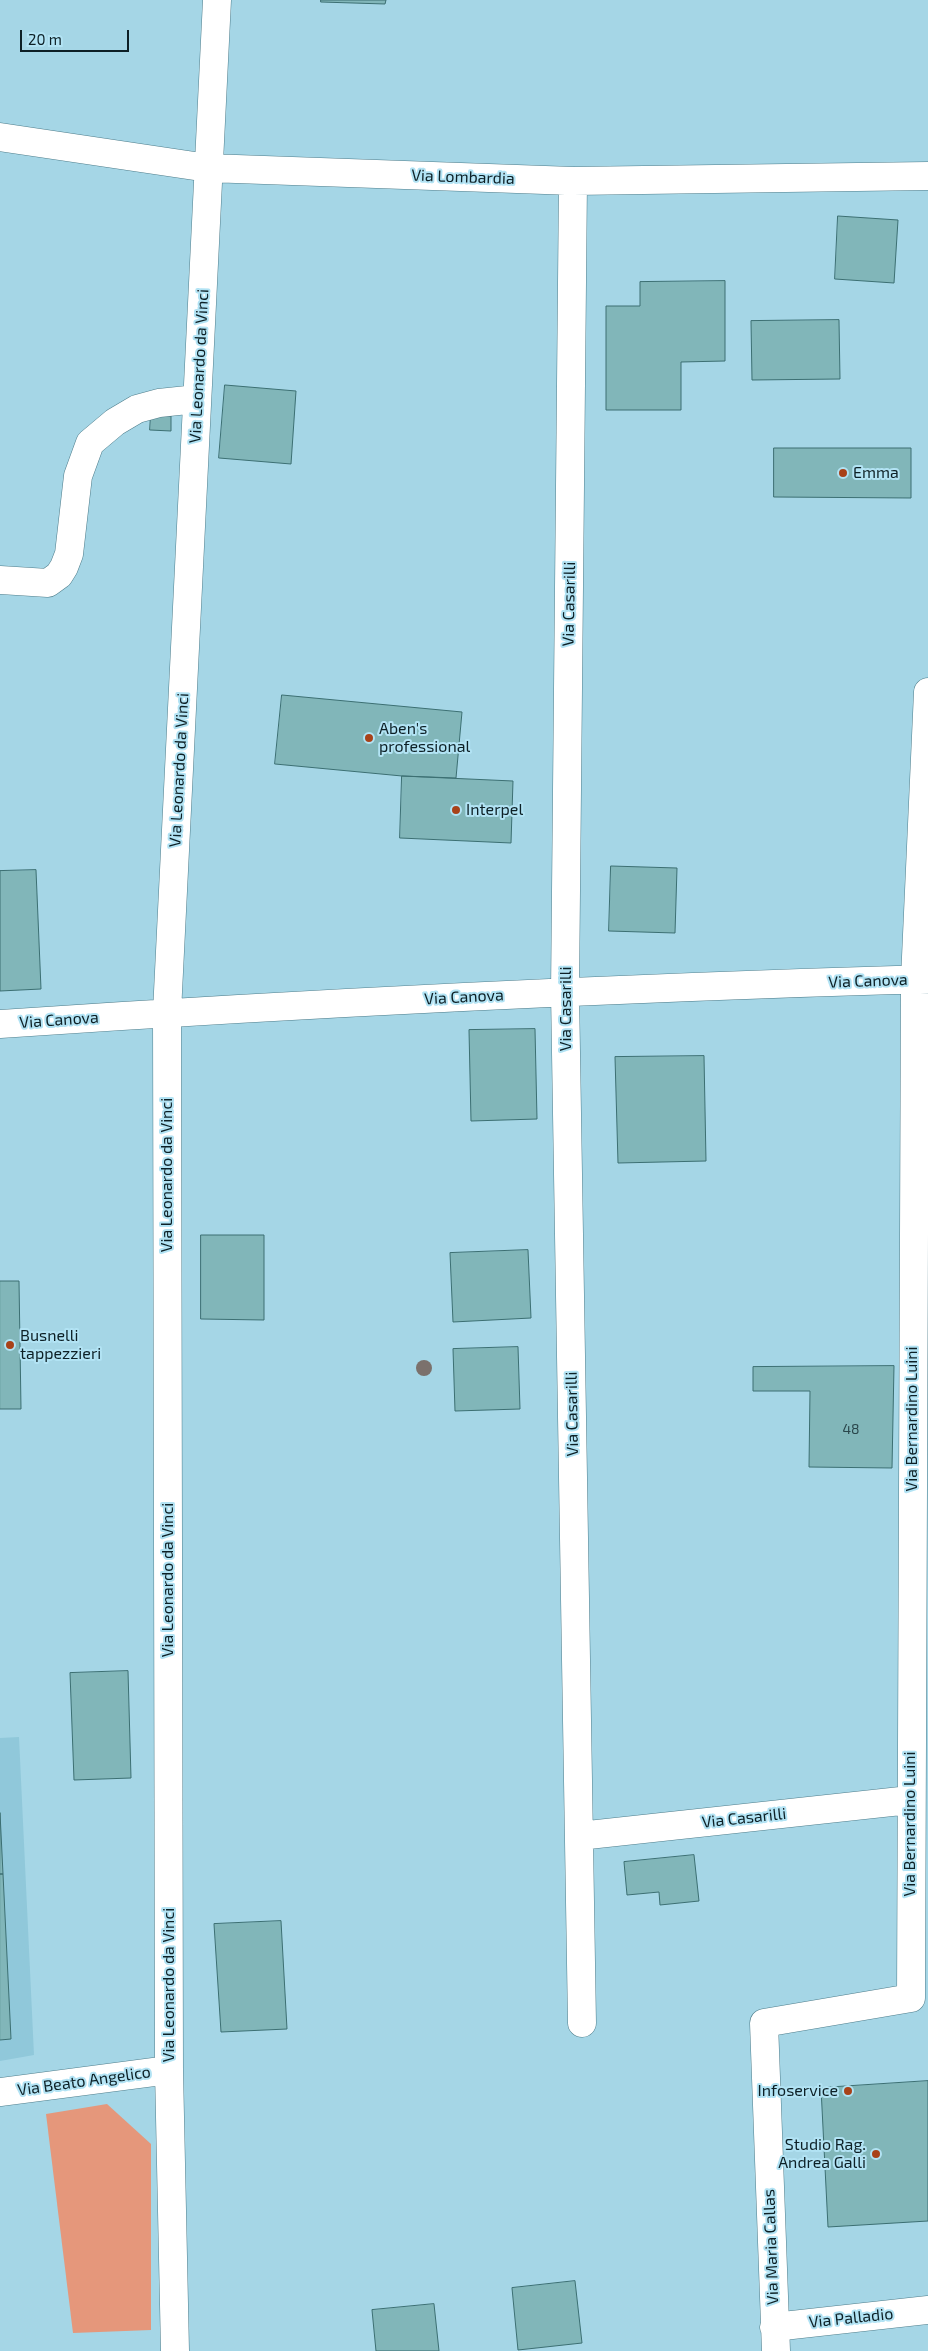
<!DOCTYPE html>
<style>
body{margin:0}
#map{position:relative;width:928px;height:2351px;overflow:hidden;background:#a5d6e6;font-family:"Exo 2",sans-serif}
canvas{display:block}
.scale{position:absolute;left:20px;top:30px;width:109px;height:22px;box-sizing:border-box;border:2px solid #0d2026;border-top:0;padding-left:6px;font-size:15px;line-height:18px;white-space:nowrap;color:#0d2026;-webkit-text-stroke:4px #b2e3f4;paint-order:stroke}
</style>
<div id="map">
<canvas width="928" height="2351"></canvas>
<div class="scale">20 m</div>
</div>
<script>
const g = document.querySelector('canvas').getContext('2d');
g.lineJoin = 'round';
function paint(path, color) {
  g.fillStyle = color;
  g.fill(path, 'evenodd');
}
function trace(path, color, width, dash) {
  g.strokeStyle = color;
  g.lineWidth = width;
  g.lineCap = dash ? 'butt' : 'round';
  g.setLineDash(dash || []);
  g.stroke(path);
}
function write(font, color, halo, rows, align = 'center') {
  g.font = font + ' "Exo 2",sans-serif';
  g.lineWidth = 4;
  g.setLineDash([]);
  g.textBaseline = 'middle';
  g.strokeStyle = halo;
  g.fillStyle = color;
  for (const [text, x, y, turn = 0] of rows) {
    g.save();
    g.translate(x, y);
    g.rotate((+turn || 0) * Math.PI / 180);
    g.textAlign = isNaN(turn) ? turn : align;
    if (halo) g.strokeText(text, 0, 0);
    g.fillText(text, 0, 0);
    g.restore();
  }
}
paint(new Path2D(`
 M19,1737L34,2055L0,2061V1738Z`), '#90c8da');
paint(new Path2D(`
 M107,2104L151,2144V2330L73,2333L46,2114Z`), '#e5977b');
const building = new Path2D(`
 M321,0H386L385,4L321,2Z
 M838,216L898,220L894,283L835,279Z
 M725,281V361L681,362V410H606V306H640V282Z
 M839,320L840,379L752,380L751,321Z
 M225,385L296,391L291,464L219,458Z
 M151,415L171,416V431L150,430Z
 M774,448H911V498L774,497Z
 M282,695L462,712L456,778L402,776L275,764Z
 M402,776L513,781L511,843L400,838Z
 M611,866L677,868L675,933L609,931Z
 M36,870L41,989L0,991V871Z
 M535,1029L537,1119L471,1121L469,1030Z
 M704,1056L706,1161L618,1163L615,1057Z
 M201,1235H264V1320L201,1319Z
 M528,1250L531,1318L453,1322L450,1253Z
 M0,1281H19L21,1409H0Z
 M518,1347L520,1409L455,1411L453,1349Z
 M894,1366L892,1468L809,1467L810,1391H753V1367Z
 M128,1671L131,1778L74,1780L70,1673Z
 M0,1813L3,1874H0Z
 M694,1855L699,1901L660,1905L659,1892L627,1895L624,1862Z
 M0,1874H3L11,2039L0,2040Z
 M281,1921L287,2029L221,2032L214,1924Z
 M928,2081V2221L828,2227L821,2088Z
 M575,2281L582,2343L518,2350L512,2288Z
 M434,2304L439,2351H376L372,2310Z`);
paint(building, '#81b6b9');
trace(building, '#3c6f72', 1);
const minor = new Path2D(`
 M0,137L208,168L573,181L928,176
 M573,181L565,992L582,2023
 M0,580L48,583L59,575L64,567L69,554L78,476L90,443L115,422L137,409L159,403L197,399
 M0,1024C309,1003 618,988 928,979
 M579,1836L910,1800
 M0,2092L169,2070
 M774,2327L928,2310
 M175,2351L169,2070L167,1012L217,0
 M776,2351L764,2023L911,1998L915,979L928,692`);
trace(minor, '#4e7d8b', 29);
trace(minor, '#fff', 28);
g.fillStyle = '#7b716c';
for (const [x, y] of [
 [424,1368]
]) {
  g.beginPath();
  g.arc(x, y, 8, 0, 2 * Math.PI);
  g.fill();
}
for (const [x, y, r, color] of [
 [843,473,5,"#a84219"],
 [369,738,5,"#a84219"],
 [456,810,5,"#a84219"],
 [10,1345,5,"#a84219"],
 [848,2091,5,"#a84219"],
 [876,2154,5,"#a84219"]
]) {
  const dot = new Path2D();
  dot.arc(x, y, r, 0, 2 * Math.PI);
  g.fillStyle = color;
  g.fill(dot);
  trace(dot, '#b2e3f4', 2);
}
write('14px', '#2a464b', null, [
 ["48",851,1429]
]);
write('16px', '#0d2026', '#b2e3f4', [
 ["Via Lombardia",463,177,2],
 ["Via Leonardo da Vinci",199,366,-87],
 ["Via Casarilli",569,604,-89],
 ["Via Leonardo da Vinci",179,770,-87],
 ["Via Canova",868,981,-2],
 ["Via Canova",464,997,-3],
 ["Via Casarilli",566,1009,-90],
 ["Via Canova",59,1020,-4],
 ["Via Leonardo da Vinci",167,1175,-90],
 ["Via Casarilli",572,1414,-91],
 ["Via Bernardino Luini",912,1419,-90],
 ["Via Leonardo da Vinci",168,1580,-90],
 ["Via Casarilli",744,1818,-6],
 ["Via Bernardino Luini",910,1824,-90],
 ["Via Leonardo da Vinci",169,1985,-90],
 ["Via Beato Angelico",84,2081,-8],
 ["Via Maria Callas",771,2247,-92],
 ["Via Palladio",851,2318,-6]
]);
write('16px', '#0d2026', '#b2e3f4', [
 ["Emma",853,473],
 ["Aben's",379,729],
 ["professional",379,747],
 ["Interpel",466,810],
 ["Busnelli",20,1336],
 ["tappezzieri",20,1354],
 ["Infoservice",838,2091,"right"],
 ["Studio Rag.",866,2145,"right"],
 ["Andrea Galli",866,2163,"right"]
], 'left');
</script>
